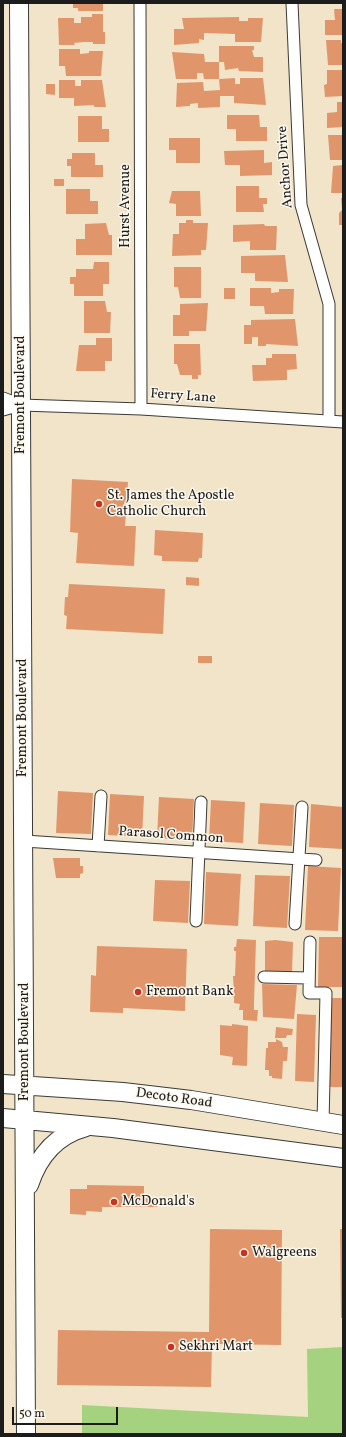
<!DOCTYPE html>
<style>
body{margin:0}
#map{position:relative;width:346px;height:1437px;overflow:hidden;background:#f1e4c8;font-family:Vollkorn,serif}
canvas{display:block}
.frame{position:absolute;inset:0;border:4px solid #1c1c1c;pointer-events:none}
.scale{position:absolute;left:12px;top:1407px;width:106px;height:18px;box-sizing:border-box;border:2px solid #1c1c1c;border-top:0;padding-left:5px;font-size:12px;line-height:14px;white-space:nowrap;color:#1c1c1c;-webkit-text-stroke:3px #fbf7ec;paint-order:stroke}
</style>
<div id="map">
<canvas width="346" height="1437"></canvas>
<div class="frame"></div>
<div class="scale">50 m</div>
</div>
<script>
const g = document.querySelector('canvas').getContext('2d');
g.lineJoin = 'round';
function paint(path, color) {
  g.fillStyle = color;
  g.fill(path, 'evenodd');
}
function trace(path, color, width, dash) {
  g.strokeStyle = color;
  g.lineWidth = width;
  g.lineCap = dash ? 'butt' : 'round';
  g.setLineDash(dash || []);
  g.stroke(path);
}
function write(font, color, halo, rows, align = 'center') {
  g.font = font + ' Vollkorn,serif';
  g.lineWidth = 3;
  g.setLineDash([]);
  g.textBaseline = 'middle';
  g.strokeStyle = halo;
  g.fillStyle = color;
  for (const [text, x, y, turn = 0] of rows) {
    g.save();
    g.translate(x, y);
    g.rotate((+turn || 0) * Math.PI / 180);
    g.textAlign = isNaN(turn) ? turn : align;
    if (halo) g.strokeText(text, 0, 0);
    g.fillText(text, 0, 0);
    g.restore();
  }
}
paint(new Path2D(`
 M343,1347V1434H82V1405L308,1417L307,1349Z`), '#a4d27f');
paint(new Path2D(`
 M73,3H103V11H78V8H73Z
 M334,9H343V35H325V20H335Z
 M92,14H103V32H105V44H93V42H83L74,43L75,45H59L58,18H74V23H81V17H92Z
 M239,17V21H248V18H263L261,42H235V34L204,33V40L199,39V43L174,45V29H184L182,18Z
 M326,40H341V43H343V65H328Z
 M219,46H254V50H252L254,57H263V72L239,71L238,68L225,70L224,62H219Z
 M59,49H80V54L89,53V51H103L101,76H66L65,66H59Z
 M172,52L204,54L205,62H219V79H204L203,73H197V79H176Z
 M327,70H343V96L325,97L324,85L327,84Z
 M235,78V84H240V78H263L266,105L234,103V96H220V107L198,108V103L190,104V106L176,107L177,83L203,82L204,91L220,90L219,79Z
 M59,80H75V86H81V80H102L106,107H94V105L74,106V98H59Z
 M46,84H55V95L46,94Z
 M337,102H343V127L327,128V113L337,112Z
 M227,115H259L260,127H267V141H236V129H227Z
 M78,116H102V129H109V142H78Z
 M328,135H343V160H330Z
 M169,138H200V163H176V150H169Z
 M264,150V163L272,162V175L240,176V165H225L224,151Z
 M72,153H95V165H103V177H71V166H67V159H72Z
 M343,165V193H331L333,166Z
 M54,179H64V186H54Z
 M236,186H259V198H267V204H263L264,212H236Z
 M66,189H90V201H98V214H66Z
 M172,191H200L201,216H176V204L169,203Z
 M341,198H343V225H339V213L342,210Z
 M186,220H193V223H208L206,250H201V255L172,256L173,234H179V223H186Z
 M106,223L109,235H112V255H76V239H85V224Z
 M264,224L265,226H277L276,250H250V241L233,242V225Z
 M285,255L288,282L255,281V273H241V256Z
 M94,262H109V284H103V296H74V284H70V277H76V269H93Z
 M174,267H201V298H180L178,287H174Z
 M224,288H235V299H224Z
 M250,288H271V293L279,292V289H294L293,314H265L264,306H250Z
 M84,301H105L107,312H111L110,333H84Z
 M208,303L206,331H189V336H173V315H180V304Z
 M295,319L298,346L266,344V346H258V337H252V344H244V325H251V320Z
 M96,338H112V361H105V371H76L79,345H96Z
 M174,344H200L201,375H198V379H192V375H180L177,364H174Z
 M272,354H296L297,369L287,370V380L253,381L252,365H266V358H272Z
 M72,479L128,482L125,526H136L134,566L76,563L78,533L70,532Z
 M155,530L203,533L202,558H199L198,562L162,561V556L154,555Z
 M186,577L199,578V586L186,585Z
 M69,584L165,589L163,634L66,629L67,616L64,615L65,597H68Z
 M198,656H212V663H198Z
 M58,791L93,793L91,834L56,833Z
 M110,794L144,796L142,837L108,835Z
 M159,797L194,799L192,840L157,838Z
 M211,800L245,802L243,843L209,841Z
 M260,803L294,805L292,846L258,844Z
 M311,804L343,807L342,849L309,847Z
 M53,858H80V866H83V873L80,874V878H56Z
 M308,866L341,868L338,931L305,930Z
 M206,872L241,874L238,926L204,924Z
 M255,875L290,876L287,928L253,926Z
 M155,880L190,881L188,923L153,921Z
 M319,937H343V987H318Z
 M237,939L256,940L254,1003V1010H258L257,1021L243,1020V1010H239L240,1004L234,1003V997H232L233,993H234L233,976H235L236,951H234V947H236Z
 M275,940L293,942L292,973L265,972V941Z
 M97,946L187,949L185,1011L123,1008V1013L90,1012L91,975L96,976Z
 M262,984L297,985L294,1019L263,1017Z
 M332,998H343V1087H329L330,1008H332Z
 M297,1014L316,1015L314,1082L295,1081Z
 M232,1024L248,1026L247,1066L232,1065L233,1057L220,1055V1025L232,1026Z
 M276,1027L293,1029L292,1035H287L286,1038H275Z
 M276,1039L282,1042L283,1047H288L287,1061H283L282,1079L272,1078V1076H269V1070H265L266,1048H268V1042H276Z
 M87,1185L144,1186V1198H157V1207H102V1212L86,1211V1215L70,1214V1189H87Z
 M210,1229L282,1230L281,1345L212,1344L211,1387L57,1385L58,1330L209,1332Z
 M340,1229H343V1318H341Z`), '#e0966a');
const minor = new Path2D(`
 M140,3L141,409
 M292,3L301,205L329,304V421
 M3,398L21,405
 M3,410L21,405L141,409L343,422
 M24,841L316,860
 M98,846L101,796
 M196,921L201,802
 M295,924L302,807
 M310,942L309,993H326L323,1123
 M264,977L309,978`);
const primary = new Path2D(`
 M19,3L26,1434
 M3,1084L123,1092L191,1100L343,1125
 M3,1118L113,1128L343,1158
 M29,1185C38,1157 56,1135 86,1127`);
trace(minor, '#3c3a36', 13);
trace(primary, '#3c3a36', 20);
trace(minor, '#fff', 11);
trace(primary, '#fff', 18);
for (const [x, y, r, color] of [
 [99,504,4,"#c8321e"],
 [138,992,4,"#c8321e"],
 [114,1202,4,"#c8321e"],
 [244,1253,4,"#c8321e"],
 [171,1347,4,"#c8321e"]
]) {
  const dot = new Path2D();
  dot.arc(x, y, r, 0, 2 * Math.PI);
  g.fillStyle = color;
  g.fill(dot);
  trace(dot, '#fbf7ec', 1.5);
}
write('14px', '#1c1c1c', '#fbf7ec', [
 ["Anchor Drive",286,167,-94],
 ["Hurst Avenue",126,206,-90],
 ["Fremont Boulevard",21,395,-90],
 ["Ferry Lane",183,397,4],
 ["Fremont Boulevard",23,718,-90],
 ["Parasol Common",171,836,4],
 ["Fremont Boulevard",25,1042,-90],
 ["Decoto Road",174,1099,8]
]);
write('14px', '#1c1c1c', '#fbf7ec', [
 ["St. James the Apostle",107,496],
 ["Catholic Church",107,512],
 ["Fremont Bank",146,992],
 ["McDonald's",122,1202],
 ["Walgreens",252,1253],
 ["Sekhri Mart",179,1347]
], 'left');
</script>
